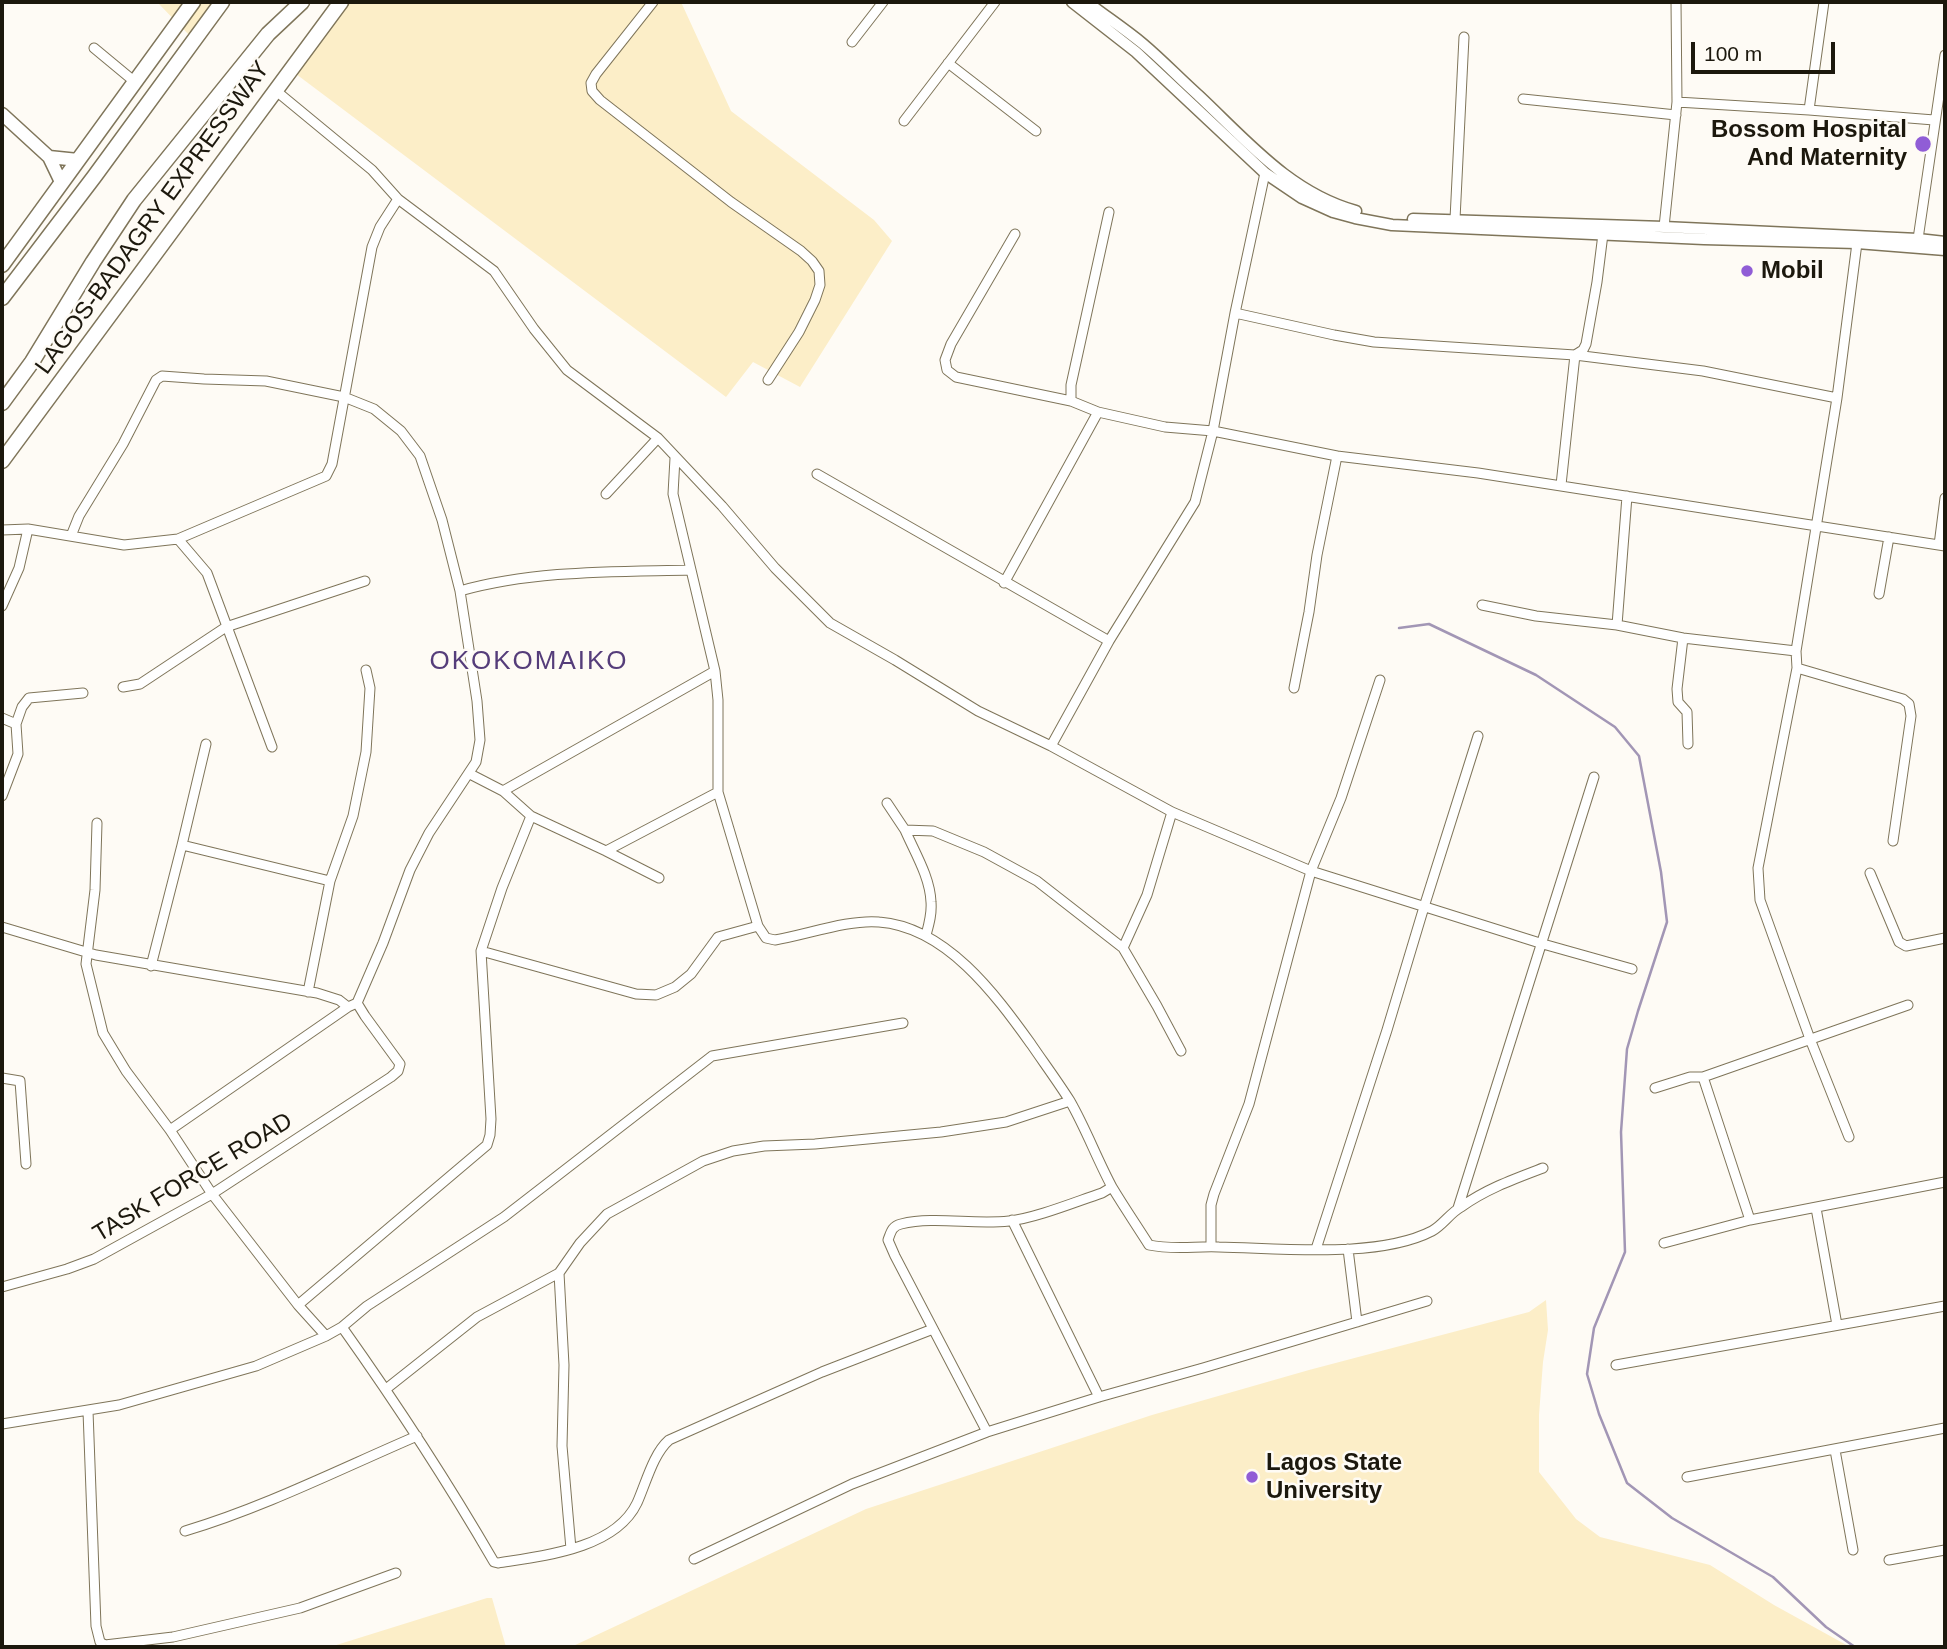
<!DOCTYPE html>
<style>
body{margin:0}
#map{position:relative;width:1947px;height:1649px;overflow:hidden;background:#fefbf5;font-family:Arial,sans-serif}
canvas{display:block}
.frame{position:absolute;inset:0;border:4px solid #1c180d;pointer-events:none}
.scale{position:absolute;left:1691px;top:42px;width:144px;height:32px;box-sizing:border-box;border:4px solid #1c180d;border-top:0;padding-left:9px;font-size:21px;line-height:24px;white-space:nowrap;color:#1c180d;-webkit-text-stroke:5px #fefbf5;paint-order:stroke}
</style>
<div id="map">
<canvas width="1947" height="1649"></canvas>
<div class="frame"></div>
<div class="scale">100 m</div>
</div>
<script>
const g = document.querySelector('canvas').getContext('2d');
g.lineJoin = 'round';
function paint(path, color) {
  g.fillStyle = color;
  g.fill(path, 'evenodd');
}
function trace(path, color, width, dash) {
  g.strokeStyle = color;
  g.lineWidth = width;
  g.lineCap = dash ? 'butt' : 'round';
  g.setLineDash(dash || []);
  g.stroke(path);
}
function write(font, color, halo, rows, align = 'center') {
  g.font = font + ' Arial,sans-serif';
  g.lineWidth = 5;
  g.setLineDash([]);
  g.textBaseline = 'middle';
  g.strokeStyle = halo;
  g.fillStyle = color;
  for (const [text, x, y, turn = 0] of rows) {
    g.save();
    g.translate(x, y);
    g.rotate((+turn || 0) * Math.PI / 180);
    g.textAlign = isNaN(turn) ? turn : align;
    if (halo) g.strokeText(text, 0, 0);
    g.fillText(text, 0, 0);
    g.restore();
  }
}
paint(new Path2D(`
 M157,2H217L193,39Z
 M340,2H681L731,111L874,220L892,241L800,387L753,362L726,397L288,68Z
 M1546,1300L1548,1330L1543,1362L1539,1415V1472L1576,1519L1600,1537L1710,1565L1774,1605L1850,1647H571L866,1509L1152,1415L1309,1370L1529,1312Z
 M487,1598H492L506,1647H330Z`), '#fceec8');
trace(new Path2D(`
 M1399,628L1429,624L1536,675L1615,727L1639,756L1661,872L1667,922L1638,1011L1627,1049L1621,1132L1625,1252L1594,1328L1587,1374L1599,1414L1627,1483L1672,1518L1773,1577L1826,1627L1855,1647`), '#a296b5', 2.5);
const minor = new Path2D(`
 M653,2L596,74L591,83L592,91L600,100L731,202L801,251L812,261L819,271L820,285L815,300L799,332L768,380
 M852,42L883,2
 M94,48L135,82
 M948,63L1036,131
 M275,90L372,170L398,199L494,271L534,329L567,370L658,438L722,506L775,568L830,623L895,660L978,711L1051,746L1172,812L1311,871L1543,944L1632,969
 M1523,99L1676,115
 M1677,102L1809,110L1824,2
 M1809,110L1934,120
 M904,121L995,2
 M1455,219L1464,37
 M1664,227L1677,102L1676,2
 M1015,234L951,344L945,360L947,370L956,377L1071,401L1098,412L1165,427L1213,431L1337,456L1478,473L1945,546
 M1918,239L1945,55
 M1235,313L1334,335L1374,342L1575,355L1703,371L1837,398
 M1071,401V385L1109,212
 M675,458L673,494L715,671L718,700V792L758,926L766,938L775,940C805,935 850,919 879,922C946,927 995,994 1031,1044C1044,1063 1058,1082 1070,1101C1086,1129 1097,1159 1112,1187C1124,1207 1137,1226 1149,1245C1172,1250 1196,1246 1219,1247C1279,1248 1378,1259 1432,1231C1443,1225 1450,1213 1461,1207C1486,1189 1514,1179 1543,1168
 M817,474L1109,641
 M1561,485L1575,355L1583,350L1586,344L1597,282L1603,234
 M606,494L658,438
 M2,530L28,529L124,545L178,539L326,476L332,464L372,247L380,227L398,199
 M71,536L79,516L123,444L156,380L162,376L204,379L266,381L344,397L374,409L401,431L420,456L442,520L460,591L477,701L480,740L476,762L429,833L410,870L383,943L357,1003
 M178,539L207,573L272,747
 M1939,545L1945,498
 M1004,583L1098,412
 M460,591C535,570 614,572 691,570
 M1879,594L1889,537
 M1482,605L1536,616L1617,625L1683,638L1796,651
 M2,606L19,568L28,529
 M1617,625L1627,496
 M1683,638L1677,689L1678,702L1687,712L1688,744
 M1797,668L1903,699L1909,704L1911,716L1893,841
 M123,687L140,684L226,627L365,581
 M1294,688L1309,612L1317,555L1337,456
 M2,718L16,724L18,754L2,796
 M16,724L22,707L29,698L83,693
 M1051,746L1109,641L1195,502L1213,431L1235,313L1265,173
 M470,774L503,791L531,816L606,851L718,792
 M503,791L715,671
 M887,803L905,830L933,831L984,852L1037,881L1123,948L1157,1006L1181,1051
 M97,823L95,890L86,964L103,1033L126,1071L170,1130L212,1194L298,1305L326,1336
 M905,830C915,853 930,877 931,902C932,914 929,924 926,935
 M182,845L330,881
 M606,851L659,878
 M1870,873L1899,942L1906,946L1945,938
 M2,927L96,955L317,993L339,1000L348,1007L357,1003L365,1016L400,1064L398,1071L391,1077L212,1194L94,1259L67,1269L2,1287
 M1123,948L1147,895L1172,812
 M481,951L636,994L656,995L675,987L691,974L718,937L758,926
 M151,966L182,845L206,744
 M308,992L330,881L353,816L366,752L370,688L366,670
 M2,1078L20,1081L26,1164
 M1655,1088L1690,1077H1703
 M170,1130L348,1007
 M1849,1137L1810,1039L1760,900L1758,868L1797,668L1796,651L1837,398L1857,243
 M1458,1208L1594,777
 M1816,1208L1837,1325
 M1012,1220L1099,1397
 M1750,1220L1703,1077L1908,1005
 M1664,1243L1750,1220L1945,1182
 M1211,1246V1205L1214,1194L1249,1104L1311,871L1341,798L1380,680
 M1316,1249L1387,1030L1424,907L1478,736
 M1348,1249L1357,1322
 M559,1273L564,1365L562,1446L571,1549
 M298,1305L487,1145L490,1135L491,1119L481,951L502,888L531,816
 M342,1327C396,1403 447,1481 494,1562L498,1563C543,1556 615,1549 637,1503C646,1483 653,1454 669,1440L822,1372L933,1329
 M1616,1365L1945,1306
 M386,1389L477,1317L559,1273L580,1243L607,1214L703,1161L733,1151L764,1146L815,1144L941,1132L1006,1122L1070,1101
 M88,1411L96,1626L100,1642L105,1645L173,1637L300,1608L396,1573
 M2,1424L119,1405L256,1366L326,1336L342,1327L367,1306L504,1217L712,1056L903,1023
 M987,1432L895,1256L888,1240C891,1232 892,1226 901,1224C935,1216 973,1225 1009,1221C1036,1218 1075,1202 1102,1193L1112,1187
 M1835,1450L1853,1550
 M1687,1477L1945,1428
 M185,1531C265,1507 340,1469 417,1436
 M694,1559L852,1484L987,1432L1099,1397L1203,1368L1427,1301
 M1889,1560L1945,1550`);
const tertiary = new Path2D(`
 M1072,2L1136,52L1265,173L1302,198L1333,212L1355,218L1392,225L1704,239L1857,243L1945,250
 M1087,2C1105,16 1125,29 1143,44C1162,60 1179,78 1198,95C1246,140 1290,193 1356,211
 M1413,219L1664,227L1918,239L1945,242`);
const secondary = new Path2D(`
 M2,114L49,157L61,182
 M49,157L78,160`);
const primary = new Path2D(`
 M2,265L193,2
 M2,461L341,2`);
const trunk = new Path2D(`
 M2,298L94,177L222,2
 M2,403L32,362L93,262L134,200L268,34L302,2`);
trace(minor, '#7f755a', 11);
trace(tertiary, '#7f755a', 13);
trace(secondary, '#7f755a', 15);
trace(primary, '#7f755a', 17);
trace(trunk, '#7f755a', 17);
trace(minor, '#fff', 9);
trace(tertiary, '#fff', 10);
trace(secondary, '#fff', 12);
trace(primary, '#fff', 14);
trace(trunk, '#fff', 14);
for (const [x, y, r, color] of [
 [1923,144,9,"#905dd6"],
 [1747,271,7,"#905dd6"],
 [1252,1477,7,"#905dd6"]
]) {
  const dot = new Path2D();
  dot.arc(x, y, r, 0, 2 * Math.PI);
  g.fillStyle = color;
  g.fill(dot);
  trace(dot, '#fefbf5', 2.5);
}
write('bold 24px', '#1c180d', '#fefbf5', [
 ["Bossom Hospital",1907,130,"right"],
 ["And Maternity",1907,158,"right"],
 ["Mobil",1761,271],
 ["Lagos State",1266,1463],
 ["University",1266,1491]
], 'left');
write('24px', '#1c180d', '#fefbf5', [
 ["LAGOS-BADAGRY EXPRESSWAY",153,218,-54],
 ["TASK FORCE ROAD",193,1178,-31]
]);
g.letterSpacing = '2px';
write('26px', '#553d7a', '#fefbf5', [
 ["OKOKOMAIKO",529,662]
]);
g.letterSpacing = '0px';
</script>
